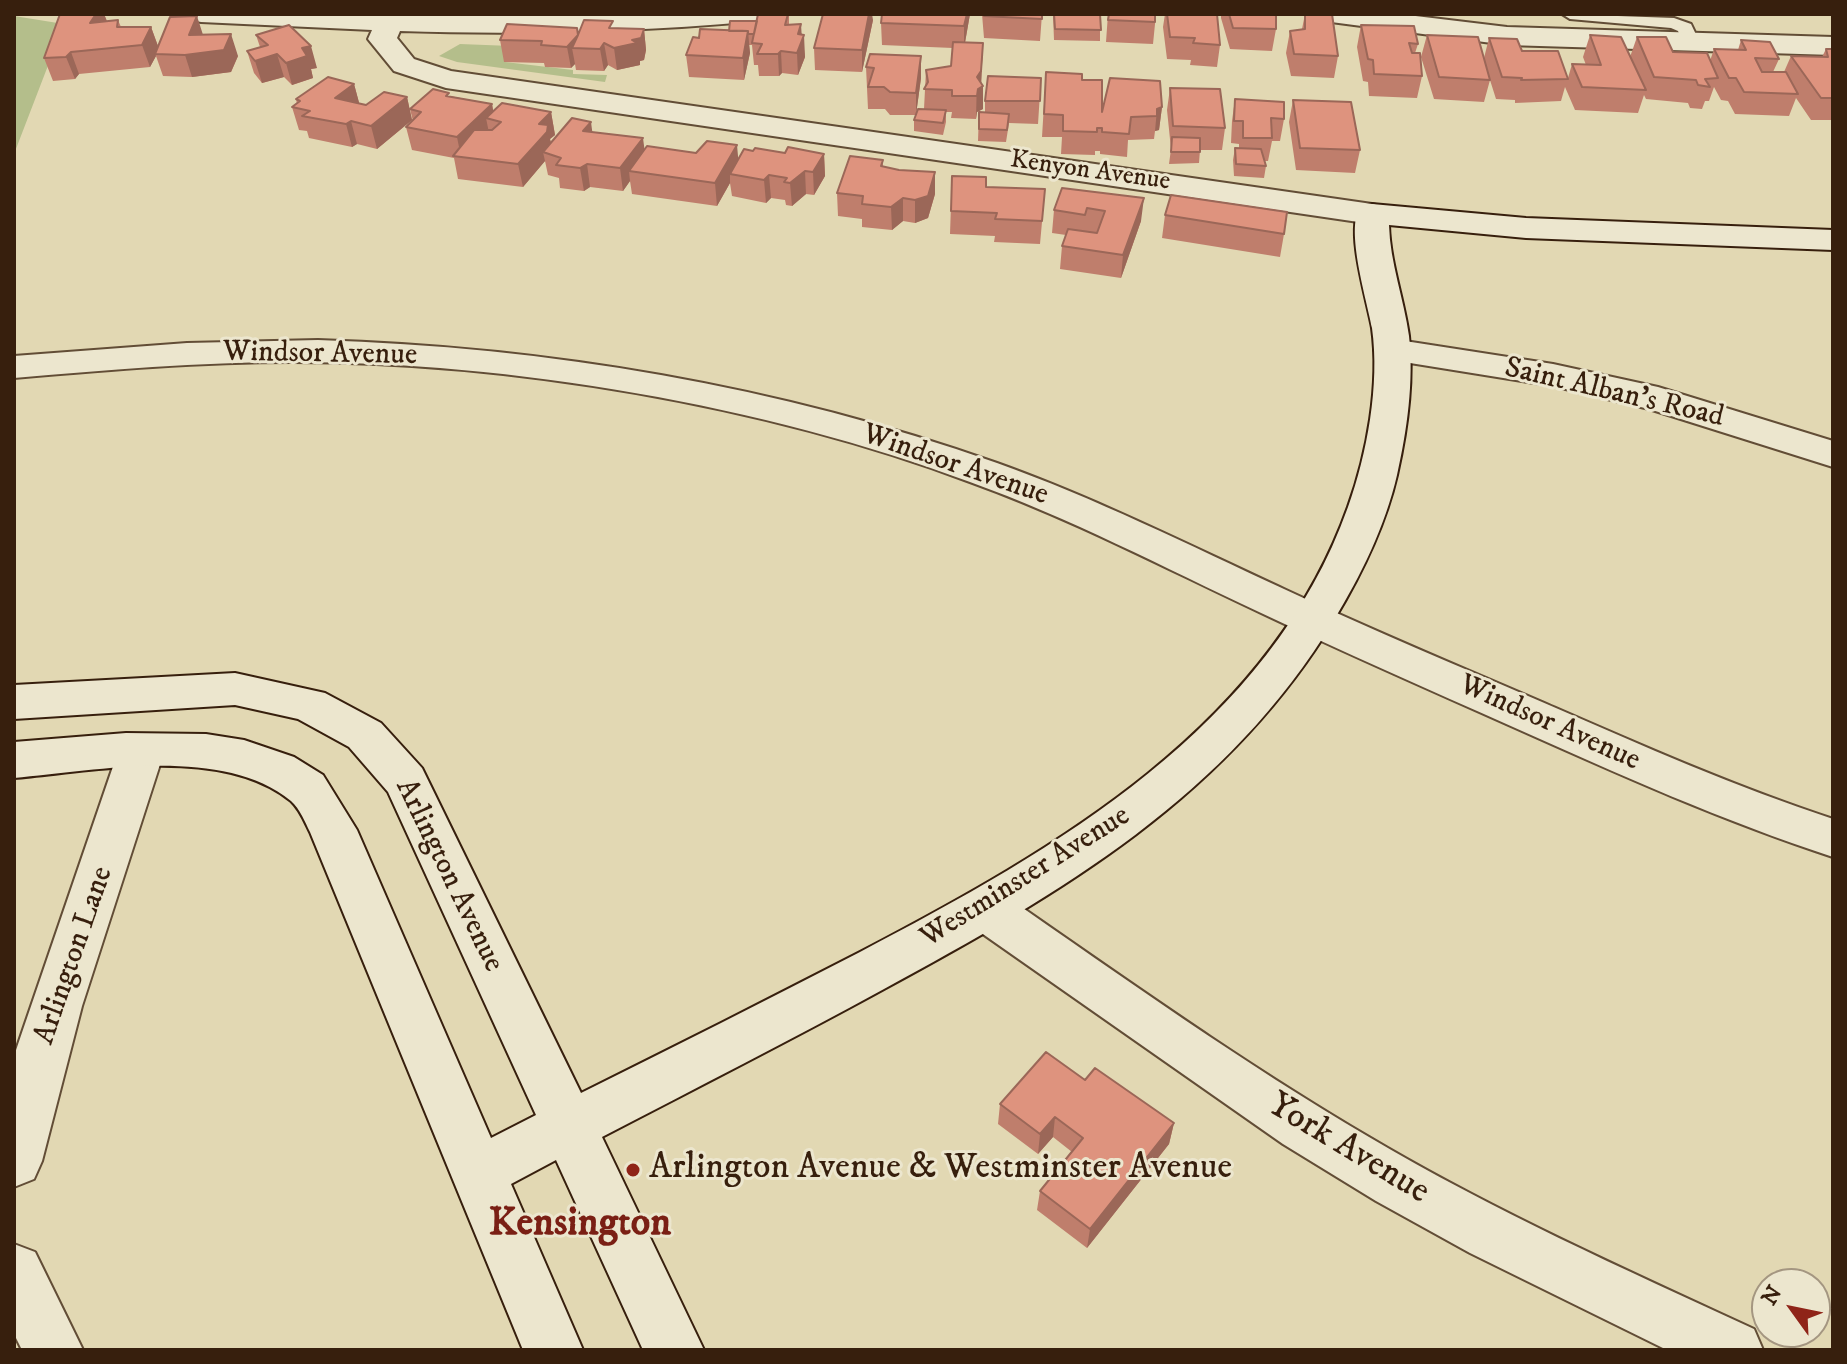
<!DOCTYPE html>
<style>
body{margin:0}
#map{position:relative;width:1847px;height:1364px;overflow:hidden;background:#e2d8b3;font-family:"IM FELL DW Pica",serif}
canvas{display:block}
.frame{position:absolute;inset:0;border:16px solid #371f0d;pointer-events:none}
.north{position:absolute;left:1751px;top:1268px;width:80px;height:80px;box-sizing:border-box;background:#ece6ce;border:2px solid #a49681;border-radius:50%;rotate:303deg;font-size:22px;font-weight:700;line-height:32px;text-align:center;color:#371f0d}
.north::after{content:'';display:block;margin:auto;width:28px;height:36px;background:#8f2418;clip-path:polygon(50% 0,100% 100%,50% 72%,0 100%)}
</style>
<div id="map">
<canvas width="1847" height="1364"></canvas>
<div class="frame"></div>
<div class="north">N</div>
</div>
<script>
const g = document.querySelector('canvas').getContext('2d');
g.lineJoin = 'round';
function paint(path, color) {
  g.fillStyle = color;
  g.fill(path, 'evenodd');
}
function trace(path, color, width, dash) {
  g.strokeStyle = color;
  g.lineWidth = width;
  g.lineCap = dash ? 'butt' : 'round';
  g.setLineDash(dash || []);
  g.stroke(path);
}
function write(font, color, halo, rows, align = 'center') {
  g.font = font + ' "IM FELL DW Pica",serif';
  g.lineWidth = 6;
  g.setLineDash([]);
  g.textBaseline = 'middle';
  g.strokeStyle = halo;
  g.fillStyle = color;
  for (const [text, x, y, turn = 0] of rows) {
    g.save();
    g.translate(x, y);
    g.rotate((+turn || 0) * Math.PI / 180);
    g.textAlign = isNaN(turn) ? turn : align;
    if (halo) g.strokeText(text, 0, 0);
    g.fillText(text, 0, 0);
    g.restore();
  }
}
paint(new Path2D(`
 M14,16L64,24L14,154Z
 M460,44L511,46L505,62L573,70V74L607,75L605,82L457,62L439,56Z`), '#b4be8b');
const lane = new Path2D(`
 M1562,14L1674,18L1691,24L1700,43L1691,48L1685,47L1678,31L1671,28L1570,19Z`);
const street = new Path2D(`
 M187,14H762L758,20L748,22C632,32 516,35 400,31L397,38L414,59L451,71L1372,204L1384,207L1388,214L1384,221L1372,224L446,88L394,71L368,39L372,30L201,22L191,20Z
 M1317,14H1399L1507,27L1833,37V55L1507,45L1331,22L1321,20Z
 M1392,339L1553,364L1658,387L1833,441V467L1649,409L1553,386L1379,358L1374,350L1379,342Z
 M318,340C548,347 780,386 997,463C1095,498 1189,545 1284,589C1372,630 1461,667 1549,705C1643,746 1736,787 1833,819V857C1723,821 1618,774 1513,727C1428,689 1343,652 1259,612C1163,567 1070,518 970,482C764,405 512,362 292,362C199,362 106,370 14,378V356L187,343Z
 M141,734L157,740L164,752L82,1006L42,1161L34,1179L14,1187V1056L118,752L125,740Z
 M987,889L1004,895C1124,978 1243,1063 1369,1137C1492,1210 1624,1269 1754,1329L1763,1350H1667L1470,1253L1376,1201L1283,1144L970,925L962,910L970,895Z
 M14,1244L35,1252L83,1350H22L14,1334Z`);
const secondary = new Path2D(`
 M1372,204L1526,218L1833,230V250L1526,238L1389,225C1390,263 1404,299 1409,336C1414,381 1407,431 1397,475C1385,527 1361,575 1334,620C1227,797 1061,893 884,989C791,1040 696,1088 602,1137L704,1350H643L556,1160L511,1184L583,1350H523L310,832C305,822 300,809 291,801C222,745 96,771 14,778V742L126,733L206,734L244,740L294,757L323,775L357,830L491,1138L536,1115L388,792L349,747L298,719L235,705L14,719V685L235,673L325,693L381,723L422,768L581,1093C674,1047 767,1000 860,952C1055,850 1270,727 1348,507C1367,454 1380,385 1372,328C1367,300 1345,230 1360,207Z`);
trace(lane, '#624d36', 4);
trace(street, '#624d36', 4);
trace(secondary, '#371f0d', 4);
paint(lane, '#ece6ce');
paint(street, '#ece6ce');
paint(secondary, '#ece6ce');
paint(new Path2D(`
 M60,14H104L107,21L118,20L121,27H151L158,46L203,35L238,56L231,72L192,77L163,76L156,56L150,67L79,74L75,79L53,81L44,58Z
 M758,14H789V25L802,34L805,57L798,75L782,73L779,76H759L758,65H754L752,45H749L750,53L744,80L689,77L686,55L699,38L729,31L757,21Z
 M882,14H970L965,43H983L981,83L983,109L977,112L976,119L951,118L952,112H946V122L943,135L914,131V120L916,115H890L885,109H868L866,67L921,56V78L916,114L924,109L926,70L951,66L953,48L882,45L881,23Z
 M982,14H1042L1040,41L984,38Z
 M1053,14H1100V41L1054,40Z
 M1108,14H1156L1153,44L1106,42Z
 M1165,14H1217L1220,45L1217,67L1190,65L1191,60L1167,59L1163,27Z
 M1221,14H1276V29L1272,51L1230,49L1221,18Z
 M1305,14L1338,56L1334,78L1291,76L1286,53L1290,31L1302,29Z
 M873,20L862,72L815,70L814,48Z
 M1361,25L1418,44L1415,53L1422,76L1417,98L1369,96L1368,82L1363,81L1357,47Z
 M614,28L644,29L646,50L644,60L640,61V65L617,70L608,65L604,71L576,70L575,64L571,68L545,67L544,63L504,62L500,40L578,34Z
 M256,35L317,68L311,69L313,78L292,85L284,77L262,83L254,73L247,51L260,47Z
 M1427,35L1484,58L1489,38L1522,51L1568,78L1572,64L1586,65L1583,57L1590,35L1630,57L1637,37L1673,52L1710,61L1714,49L1738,50L1741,40L1779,59L1773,72H1784L1791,56L1822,57L1826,49H1833V120H1811L1796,98L1789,116L1735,114L1728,101L1721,100L1714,87L1709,101H1705L1702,109L1690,108L1688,103L1646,99L1644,95L1638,113L1575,110L1565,87L1561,101L1515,103V100L1496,99L1490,80L1484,102L1434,99L1421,57Z
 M1046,72L1102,112L1162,107L1159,130L1155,131L1154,139L1128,140L1127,157L1100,154V151H1095V155L1061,154L1062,137H1042Z
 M1041,78L1038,124L1009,123L1006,142L978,141L979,112H985V101Z
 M354,84L359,103L366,105L407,97L412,120L377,149L357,144L352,147L309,138L307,131L299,130L292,107L297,104L296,99Z
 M1170,88L1225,128L1222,150H1200L1199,163L1169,164L1171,149L1167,110Z
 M450,96L492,104L493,111L551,112L555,135L550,139L551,143L592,132L644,150L738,159L753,151L824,154L825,176L814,195L806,194L792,206L786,205L785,200L771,198L766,203L732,196L730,183L717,206L632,194L630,181L623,191L590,187L584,191L560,188L559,178L548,175L545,161L523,187L458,179L454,158L412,150L406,127L413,121L410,109Z
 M1235,99L1284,119L1280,141H1272L1268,161H1264L1266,166L1264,178L1234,176L1233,160L1235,148L1239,149V144L1231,143L1232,121Z
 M1293,100L1360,150L1355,173L1296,170L1289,122Z
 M883,160V166L935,194L928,218L915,223L903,221L892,230L862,227V219L838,216L837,193Z
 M952,176L986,187L1045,189L1040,244L994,242L995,236L950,234Z
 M1062,188L1141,221L1121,278L1060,269L1062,246L1066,235L1052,233L1054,210Z
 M1165,215L1284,234L1280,257L1162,238Z
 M1085,1080L1174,1123L1169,1144L1087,1248L1037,1210L1040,1191L1072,1152L1053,1137L1038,1154L998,1124L1000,1104Z`), '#bf7e6c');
paint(new Path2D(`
 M96,14H104L109,27L90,23Z
 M869,14H872L873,20L862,72V50Z
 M967,14H970L964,48V26Z
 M197,16L204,38L231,34L238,56L231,72L192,77L185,55L189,35Z
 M801,24L802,40L804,35L805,57L798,75L797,53L798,34Z
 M151,27L159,49L155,54L156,56L150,67L142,45Z
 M644,29L646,50L644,60L640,61V65L617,70L614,48L632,40Z
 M748,31L750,53L744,80L743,58Z
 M578,35L572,48L575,64L571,68L567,47Z
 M604,43L608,65L604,71L600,49Z
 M983,43L981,88L983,86V109L977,112L976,119L977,77Z
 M311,46L317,68L311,69L313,78L292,85L286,63L302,48Z
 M781,51L782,73L779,76L778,54Z
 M71,52L79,74L75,79L66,57Z
 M277,54L284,77L262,83L255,61Z
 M921,56V78L916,115V93Z
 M354,84L360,106L335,98Z
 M407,97L412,120L377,149L371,126Z
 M492,104L495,121L486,118L489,133L461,157L457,137Z
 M1162,107L1159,130L1155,131L1157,109Z
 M551,112L555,135L550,139L552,147L543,152L545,161L523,187L518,164L539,124Z
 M351,121L357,144L352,147L346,124Z
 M591,122L594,145L583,131Z
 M643,138L646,161L629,171L630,181L623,191L620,168Z
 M737,145L739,167L730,174V183L717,206L715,183Z
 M824,154L825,176L814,195L813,172Z
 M587,164L590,187L584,191L580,168Z
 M805,171L806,194L792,206L790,183Z
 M935,172V194L928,218L915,223V200Z
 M769,175L771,198L766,203L764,180Z
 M903,198V221L892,230L891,207Z
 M1144,198L1141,221L1121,278L1123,255Z
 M1055,1117L1053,1137L1038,1154L1040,1134Z
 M1174,1123L1169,1144L1087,1248L1090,1229Z`), '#9b6758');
const building = new Path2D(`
 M60,14H96L90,23L118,20L117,27H151L142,45L71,52L66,57L44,58Z
 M758,14H788L785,25L801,24L798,34L804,35L797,53L781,51L778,54H757L762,44L752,43Z
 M823,14H869L862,50L814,48Z
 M882,14H967L964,26L881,23Z
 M984,14H1042V19L984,16Z
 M1054,14H1100L1101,30L1055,29Z
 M1109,14H1155V22L1108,20Z
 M1167,14H1217L1220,45L1193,43L1195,38L1170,37Z
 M1229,14H1276V29L1233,28Z
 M1305,14H1332L1338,56L1294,54L1290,31L1305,29Z
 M197,16L189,35L231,34L224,50L185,55L155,54L170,17Z
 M584,20L613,21L609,28L644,29L641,38L632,40L637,43L614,48L604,43L600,49L572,48L578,35L567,47L541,45L542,41L500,40L507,24L577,28L578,35Z
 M730,21H757L754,34H748V31H729Z
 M289,25L311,46L302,48L307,56L286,63L277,54L255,61L247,51L268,45L256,35Z
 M1361,25L1414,26L1418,44L1409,43L1412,53H1420L1422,76L1374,74L1373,60L1368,59Z
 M700,29L748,31L743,58L686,55L693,37L699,38Z
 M1427,35L1478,37L1490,80L1439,77Z
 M1590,35L1621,37L1646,90L1582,87L1572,64L1601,65Z
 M1637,37H1666L1673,52L1707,53L1718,78L1705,79L1710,87L1698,85L1696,80L1654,77Z
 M1489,38L1517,39L1522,51H1558L1568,79L1521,80L1522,78L1502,77Z
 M1741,40L1770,42L1779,59L1755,58L1762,72H1786L1798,94L1744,92L1736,78H1729L1714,49L1746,50Z
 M953,42L983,43L981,71L977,77L983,86L978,89L977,96H952V90L924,89L928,82L926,70L951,66Z
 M1826,49H1833V98H1821L1791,56L1828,57Z
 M870,54L921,56L916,93L890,92L884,87H868L874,68L866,67Z
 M1046,72L1082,74V80H1102V112L1110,78L1160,81L1162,107L1157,109V116L1131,117L1129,134L1102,132V128H1097V132L1063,131V115L1044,114Z
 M988,76L1041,78L1040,101H985Z
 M328,77L354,84L335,98L366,105L384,92L407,97L371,126L351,121L346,124L302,116L310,111L292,107L300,101L296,99Z
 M1170,88L1220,89L1225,128L1173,126Z
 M433,89L449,93L446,96L492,104L457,137L406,127L421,112L410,109Z
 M1235,99L1284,102V119L1271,118L1272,138H1243V121H1234Z
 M1293,100L1351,102L1360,150L1300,148Z
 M502,103L551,112L539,124L548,125L547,132L518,164L453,156L474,130H492L501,122L486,118Z
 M918,109L946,110L943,123L914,120Z
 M979,112L1009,114L1007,130L979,129Z
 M572,118L591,122L583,131L643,138L620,168L587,164L580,168L556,165L561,158L543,152Z
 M1172,137L1200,138V152H1171Z
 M707,141L737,145L715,183L629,171L647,146L696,153Z
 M788,147L824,154L813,172L805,171L790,183L784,182L787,178L769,175L764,180L730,174L744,149L753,151L755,148L785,153Z
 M1235,148L1261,149L1266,166L1236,164Z
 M850,156L883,160L881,166L899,170L935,172L928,196L915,200L903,198L891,207L862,204L863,196L837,193Z
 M952,176L986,177V187L1045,189L1042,221L995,219L997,213L951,211Z
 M1062,188L1144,198L1123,255L1062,246L1068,229L1097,233L1105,211L1087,208L1085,215L1054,210Z
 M1171,195L1287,212L1284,234L1165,215Z
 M1046,1052L1085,1080L1095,1068L1174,1123L1090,1229L1040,1191L1083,1138L1055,1117L1040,1134L1000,1104Z`);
paint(building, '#de937e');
trace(building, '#9b6758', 2);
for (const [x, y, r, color] of [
 [633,1170,8,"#8f2418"]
]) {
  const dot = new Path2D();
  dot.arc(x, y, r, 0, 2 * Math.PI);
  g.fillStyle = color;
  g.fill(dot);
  trace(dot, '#ece6ce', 3);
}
write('26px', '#371f0d', '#ece6ce', [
 ["Kenyon Avenue",1090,172,8]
]);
write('30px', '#371f0d', '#ece6ce', [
 ["Windsor Avenue",320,355,1],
 ["Saint Alban's Road",1614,394,13],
 ["Windsor Avenue",955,466,19],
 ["Windsor Avenue",1549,724,24],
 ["Arlington Avenue",448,876,64],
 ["Westminster Avenue",1026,878,-32],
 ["Arlington Lane",75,956,-71]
]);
write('36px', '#371f0d', '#ece6ce', [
 ["York Avenue",1348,1150,31]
]);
write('36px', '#371f0d', '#ece6ce', [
 ["Arlington Avenue & Westminster Avenue",649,1170]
], 'left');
write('bold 40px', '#7a1f14', '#ece6ce', [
 ["Kensington",580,1226]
]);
</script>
